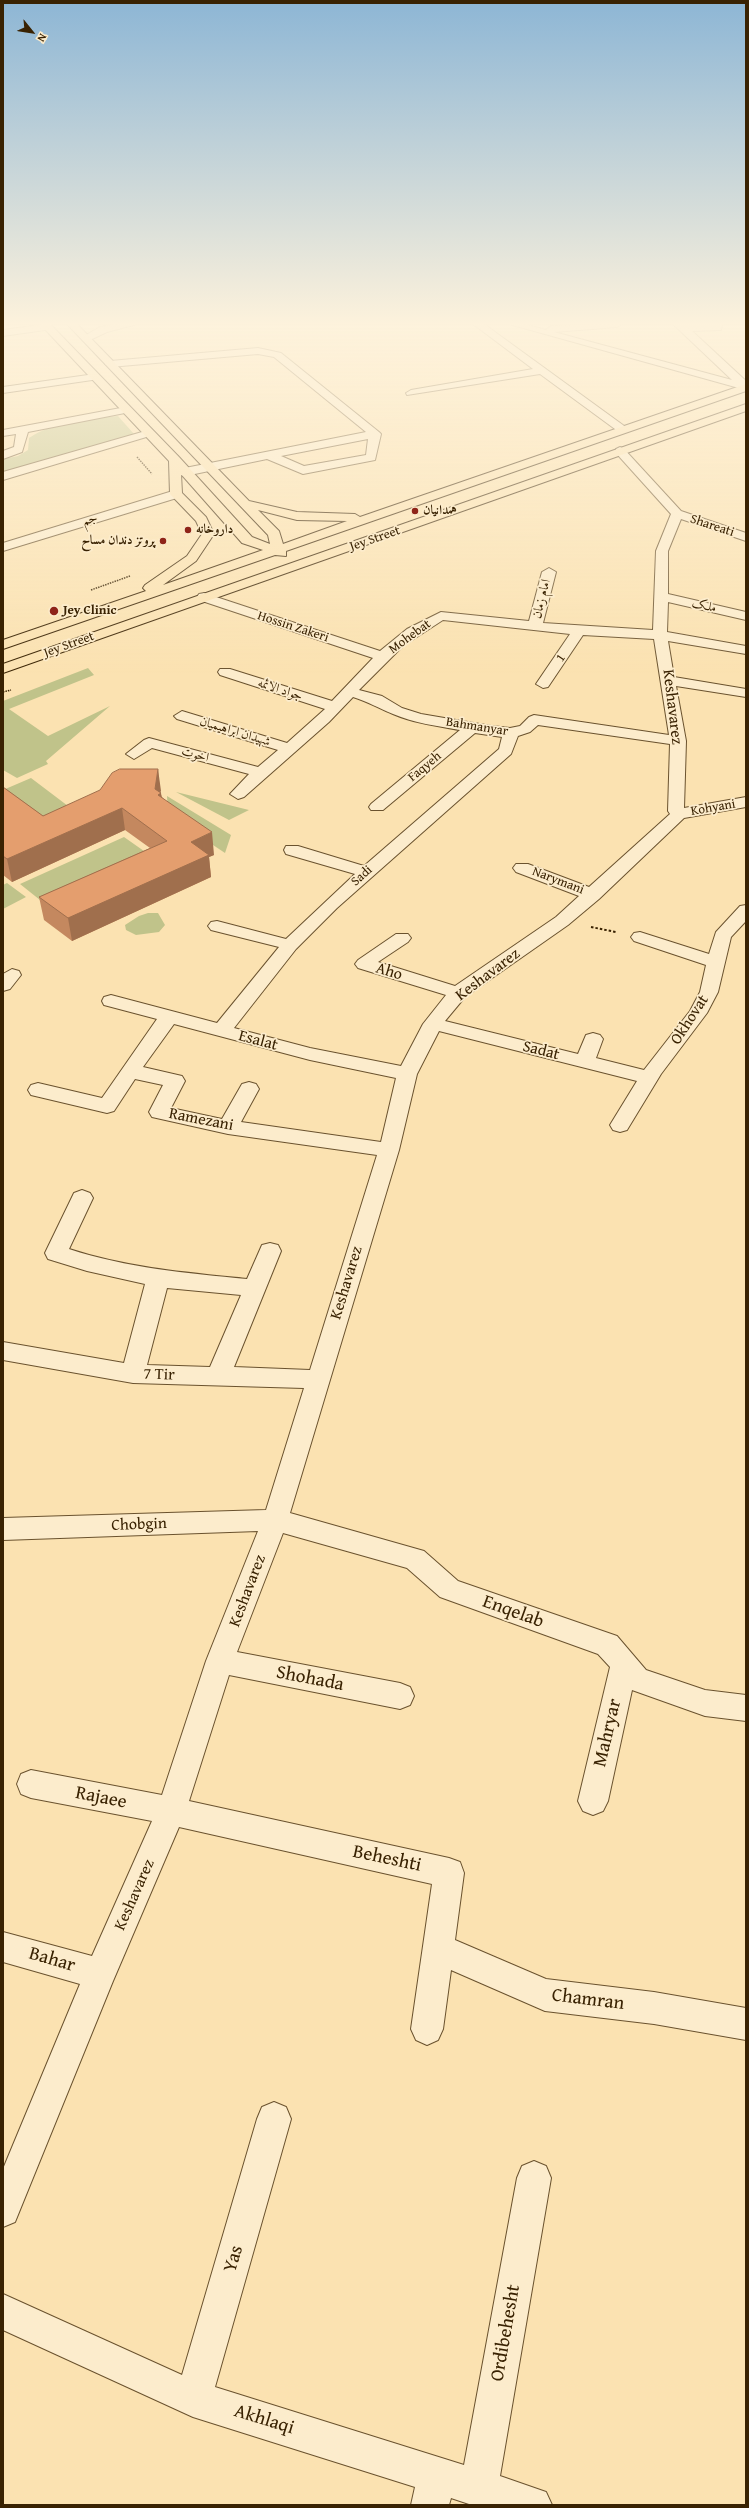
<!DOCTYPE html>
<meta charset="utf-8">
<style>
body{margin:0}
#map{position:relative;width:749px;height:2508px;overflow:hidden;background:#fbe2b1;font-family:"Gentium Book Plus",serif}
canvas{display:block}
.frame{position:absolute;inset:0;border:4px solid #392202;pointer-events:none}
.north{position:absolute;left:12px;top:12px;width:40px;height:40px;-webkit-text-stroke:3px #fceccc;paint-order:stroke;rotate:120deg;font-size:11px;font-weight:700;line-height:16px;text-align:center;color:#392202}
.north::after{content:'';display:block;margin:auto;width:14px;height:18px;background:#392202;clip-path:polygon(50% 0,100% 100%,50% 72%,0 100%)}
</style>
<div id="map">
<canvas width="749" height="2508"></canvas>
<div class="frame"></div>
<div class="north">N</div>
</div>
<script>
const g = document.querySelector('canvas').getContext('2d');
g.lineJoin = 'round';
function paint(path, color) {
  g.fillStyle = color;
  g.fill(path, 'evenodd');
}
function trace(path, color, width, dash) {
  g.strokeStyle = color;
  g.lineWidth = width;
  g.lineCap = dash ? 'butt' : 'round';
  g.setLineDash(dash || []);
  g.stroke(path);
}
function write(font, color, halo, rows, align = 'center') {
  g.font = font + ' "Gentium Book Plus",Amiri,serif';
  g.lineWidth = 3.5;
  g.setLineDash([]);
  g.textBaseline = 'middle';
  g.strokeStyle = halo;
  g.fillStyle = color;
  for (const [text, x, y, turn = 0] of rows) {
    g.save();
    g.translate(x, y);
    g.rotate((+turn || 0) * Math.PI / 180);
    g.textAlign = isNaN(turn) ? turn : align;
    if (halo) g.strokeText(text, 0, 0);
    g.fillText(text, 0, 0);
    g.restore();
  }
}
paint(new Path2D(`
 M118,416L134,434L3,473V459L18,456L28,450L29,438C54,421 88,419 118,416Z
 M88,668L94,675L9,709L48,736L110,706L46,761L48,764L17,778L3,770V701Z
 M31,778L68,806L35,820L3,790Z
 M176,792L249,810L229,820Z
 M167,796L231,835L225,853L168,815Z
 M124,837L161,863L55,912L20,884Z
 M7,883L26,897L3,909V885Z
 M148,913H158L165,925L159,932L136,935L126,930L125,925L139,916Z`), '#c0c38a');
const minor = new Path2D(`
 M48,324L53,327L52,329L3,336V330Z
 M118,324H137L107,332L90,340L81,338L100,327Z
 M473,324H484L627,428V432H619L540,374L407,395L406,393L411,390L533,369Z
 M509,324H524L546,330L551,326L622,324L617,327L554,332L732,380L673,324H722L721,330L692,331L746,381V390Z
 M258,348L281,353L379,432L381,434L375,460L303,474L267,459L185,476L181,475V469L185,468L366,432L274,357L258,354L110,367L105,364L110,361ZM368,439L366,455L304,466L281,456Z
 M95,374L99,375V379L3,393V387Z
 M126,407L132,410L130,412L28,432L22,452L3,459V451L14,447L16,434L3,436V430Z
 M149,430L155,433L153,435L3,480V472Z
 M620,447L624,449L681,511L746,533V541L681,519L668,551V594L746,612V620L668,602L667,632L746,646V654L668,641L674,677L746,689V697L676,686L686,741L684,808L746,797V807L684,818L599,899L568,925L465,997L445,1021L578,1054L586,1035L593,1033L600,1035L603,1039L596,1058L644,1070L690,1011L700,992L706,965L634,941L631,937L634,933L640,932L709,954L716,932L740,906L746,905V921L731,937L718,992L707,1013L661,1074L627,1130L620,1132L613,1130L610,1125L637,1081L439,1031L417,1074L399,1150L290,1513L424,1551L458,1581L617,1636L646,1670L705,1690L746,1695V1721L705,1716L632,1690L608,1801L603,1811L593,1815L583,1811L578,1801L610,1667L598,1654L440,1597L407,1568L283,1533L237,1652L400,1683L410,1687L414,1696L410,1705L400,1709L229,1675L189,1801L449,1858L460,1862L464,1873L455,1940L546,1979L654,1992L746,2008V2040L654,2024L545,2011L451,1970L443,2029L438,2040L427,2045L416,2040L411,2029L432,1884L179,1827L113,1981L15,2222L3,2227V2169L80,1984L3,1962V1932L92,1956L152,1821L31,1798L21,1794L17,1784L21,1774L31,1770L162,1795L206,1661L258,1531L3,1540V1518L266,1510L304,1388L133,1383L3,1360V1342L124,1363L145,1284L87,1271L48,1259L45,1253L74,1193L82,1190L90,1193L93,1198L69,1249C127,1268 187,1273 247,1279L262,1245L270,1243L278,1245L281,1251L234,1367L310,1370L377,1155L228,1134L152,1117L149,1112L163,1085L135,1079L114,1111L107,1113L31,1095L28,1090L31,1085L38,1083L102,1098L157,1019L104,1005L102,1001L104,997L111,995L217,1023L279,947L211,930L208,926L211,922L217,921L286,939L355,874L286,854L284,850L286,846H298L364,866L499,749L502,737L475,733L383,810H371L369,807L371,804L460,730C437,726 414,723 393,714C378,708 369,702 353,697L329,722L244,797L238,799L230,794L249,774L152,748L134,759L126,754L144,740L149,738L258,767L278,750L177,719L174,716L182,711L287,743L325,709L220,675L218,672L220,669H230L332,701L373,658L199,600L197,597L199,594L204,593L380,651L407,629L441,612L529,621L542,572L549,568L556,572L543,623L653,630L656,551L671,514L616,453V449ZM443,620L570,634L536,684L543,688L548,687L583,635L654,639L669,735L534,715L529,717L520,726L510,728L491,726L421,714L402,708L382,696L359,690L403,646ZM538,725L670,744L668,811L670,814L589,887L528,864H516L513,868L516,872L579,896L556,917L455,986L378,962L408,942L411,938L408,934H396L358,960L355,964L358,968L446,995L423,1024L401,1066L310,1048L234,1028L296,949L337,908L511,754L518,736L530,732ZM174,1024L310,1060L396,1078L381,1142L241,1122L259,1089L256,1084L249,1082L242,1084L222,1119L171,1108L185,1081L182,1076L143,1067ZM167,1288L241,1295L210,1367L147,1365Z
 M176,490L182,494L180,497L3,551V543Z
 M12,969L19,971L21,975L10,989L3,991V974Z
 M274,2102L286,2107L291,2119L215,2387L464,2465L517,2178L522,2166L534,2161L546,2166L551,2178L500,2476L546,2492L552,2505H472L451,2498L449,2505H411L415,2487L193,2417L3,2330V2294L182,2375L257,2119L262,2107Z`);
const major = new Path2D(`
 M40,324H50L179,457L252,537L270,544L268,535L67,324H77L249,501L297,512L355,514L360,517L746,384V391L286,551V556L275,555L3,649V640L146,591L143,588L145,585L187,556L202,534L196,521L170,494L169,461ZM181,474L242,543L263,550L163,585L196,561L214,534L206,517L182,493ZM258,510L297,520L347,521L283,544L279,531Z
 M746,404V411L3,673V664Z`);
trace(minor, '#6a522e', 2);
trace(major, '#392202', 2);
trace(new Path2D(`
 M137,457L152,474
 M91,590L130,576
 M3,692L11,690`), '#392202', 1.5, [1.5, 1]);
trace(new Path2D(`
 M591,927L616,932`), '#392202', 2, [2.5, 2]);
paint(minor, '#fceccc');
paint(major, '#fbe2b1');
paint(new Path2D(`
 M158,769L160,792L162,797L214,855L209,857L211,877L72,941L44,920L39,897L150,848L125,830L12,882L3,875V787L43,816Z`), '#c4885f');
paint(new Path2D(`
 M158,769L161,791L160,793H161L164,815L155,789Z
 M122,808L125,830L12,882L7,859Z
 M212,832L214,855L209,857L211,877L72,941L68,918L191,842Z`), '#a06f4d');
const building = new Path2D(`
 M120,769H158L155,789L161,793L158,795L212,832L191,842L209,855L68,918L39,897L167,841L122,808L7,859L3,856V787L43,816L100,790L112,773Z`);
paint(building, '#e49e6e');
trace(building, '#a06f4d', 1);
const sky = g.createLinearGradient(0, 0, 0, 675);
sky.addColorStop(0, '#8db6d5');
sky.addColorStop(0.48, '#fdf2dc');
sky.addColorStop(1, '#fdf2dc00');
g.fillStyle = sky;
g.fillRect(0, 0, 749, 675);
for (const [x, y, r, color] of [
 [415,511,4,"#8f2418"],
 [188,530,4,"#8f2418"],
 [163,541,4,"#8f2418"],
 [54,611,5,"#8f2418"]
]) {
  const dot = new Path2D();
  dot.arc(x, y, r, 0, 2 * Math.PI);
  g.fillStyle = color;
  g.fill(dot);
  trace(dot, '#fceccc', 1.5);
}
write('bold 13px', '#392202', '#fceccc', [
 ["همدانیان",423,511],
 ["داروخانه",196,530],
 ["پروتز دندان مساح",155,541,"right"],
 ["Jey Clinic",63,611]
], 'left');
write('13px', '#392202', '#fceccc', [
 ["جم",90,520,-17],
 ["Shareati",712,526,18],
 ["Jey Street",375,539,-19],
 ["امام زمان",542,599,-76],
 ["ملک",704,606,13],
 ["Hossin Zakeri",293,627,18],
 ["Mohebat",410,637,-36],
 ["Jey Street",69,645,-20],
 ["1",561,658,-56],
 ["جواد الائمه",280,690,18],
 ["Bahmanyar",477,727,9],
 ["شهیدان ابراهیمیان",235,732,17],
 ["اخوت",195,755,15],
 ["Faqyeh",425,767,-40],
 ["Kohyani",713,808,-10],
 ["Sadi",362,876,-42],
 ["Narymani",558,881,21]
]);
write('16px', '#392202', '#fceccc', [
 ["Keshavarez",672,707,83],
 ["Aho",389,972,17],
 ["Keshavarez",488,975,-37],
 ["Okhovat",690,1020,-57],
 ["Esalat",258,1041,15],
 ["Sadat",541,1051,14],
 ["Ramezani",201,1120,11],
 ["Keshavarez",347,1283,-73],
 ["7 Tir",159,1375,2],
 ["Chobgin",139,1525,-2],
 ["Keshavarez",248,1591,-69],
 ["Keshavarez",135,1895,-66]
]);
write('19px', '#392202', '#fceccc', [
 ["Enqelab",513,1612,20],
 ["Shohada",310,1679,11],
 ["Mahryar",608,1733,-77],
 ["Rajaee",101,1798,11],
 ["Beheshti",387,1859,12],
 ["Bahar",52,1960,16],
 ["Chamran",588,2000,7],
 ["Yas",234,2259,-74],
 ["Ordibehesht",506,2333,-80],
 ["Akhlaqi",264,2420,17]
]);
</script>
